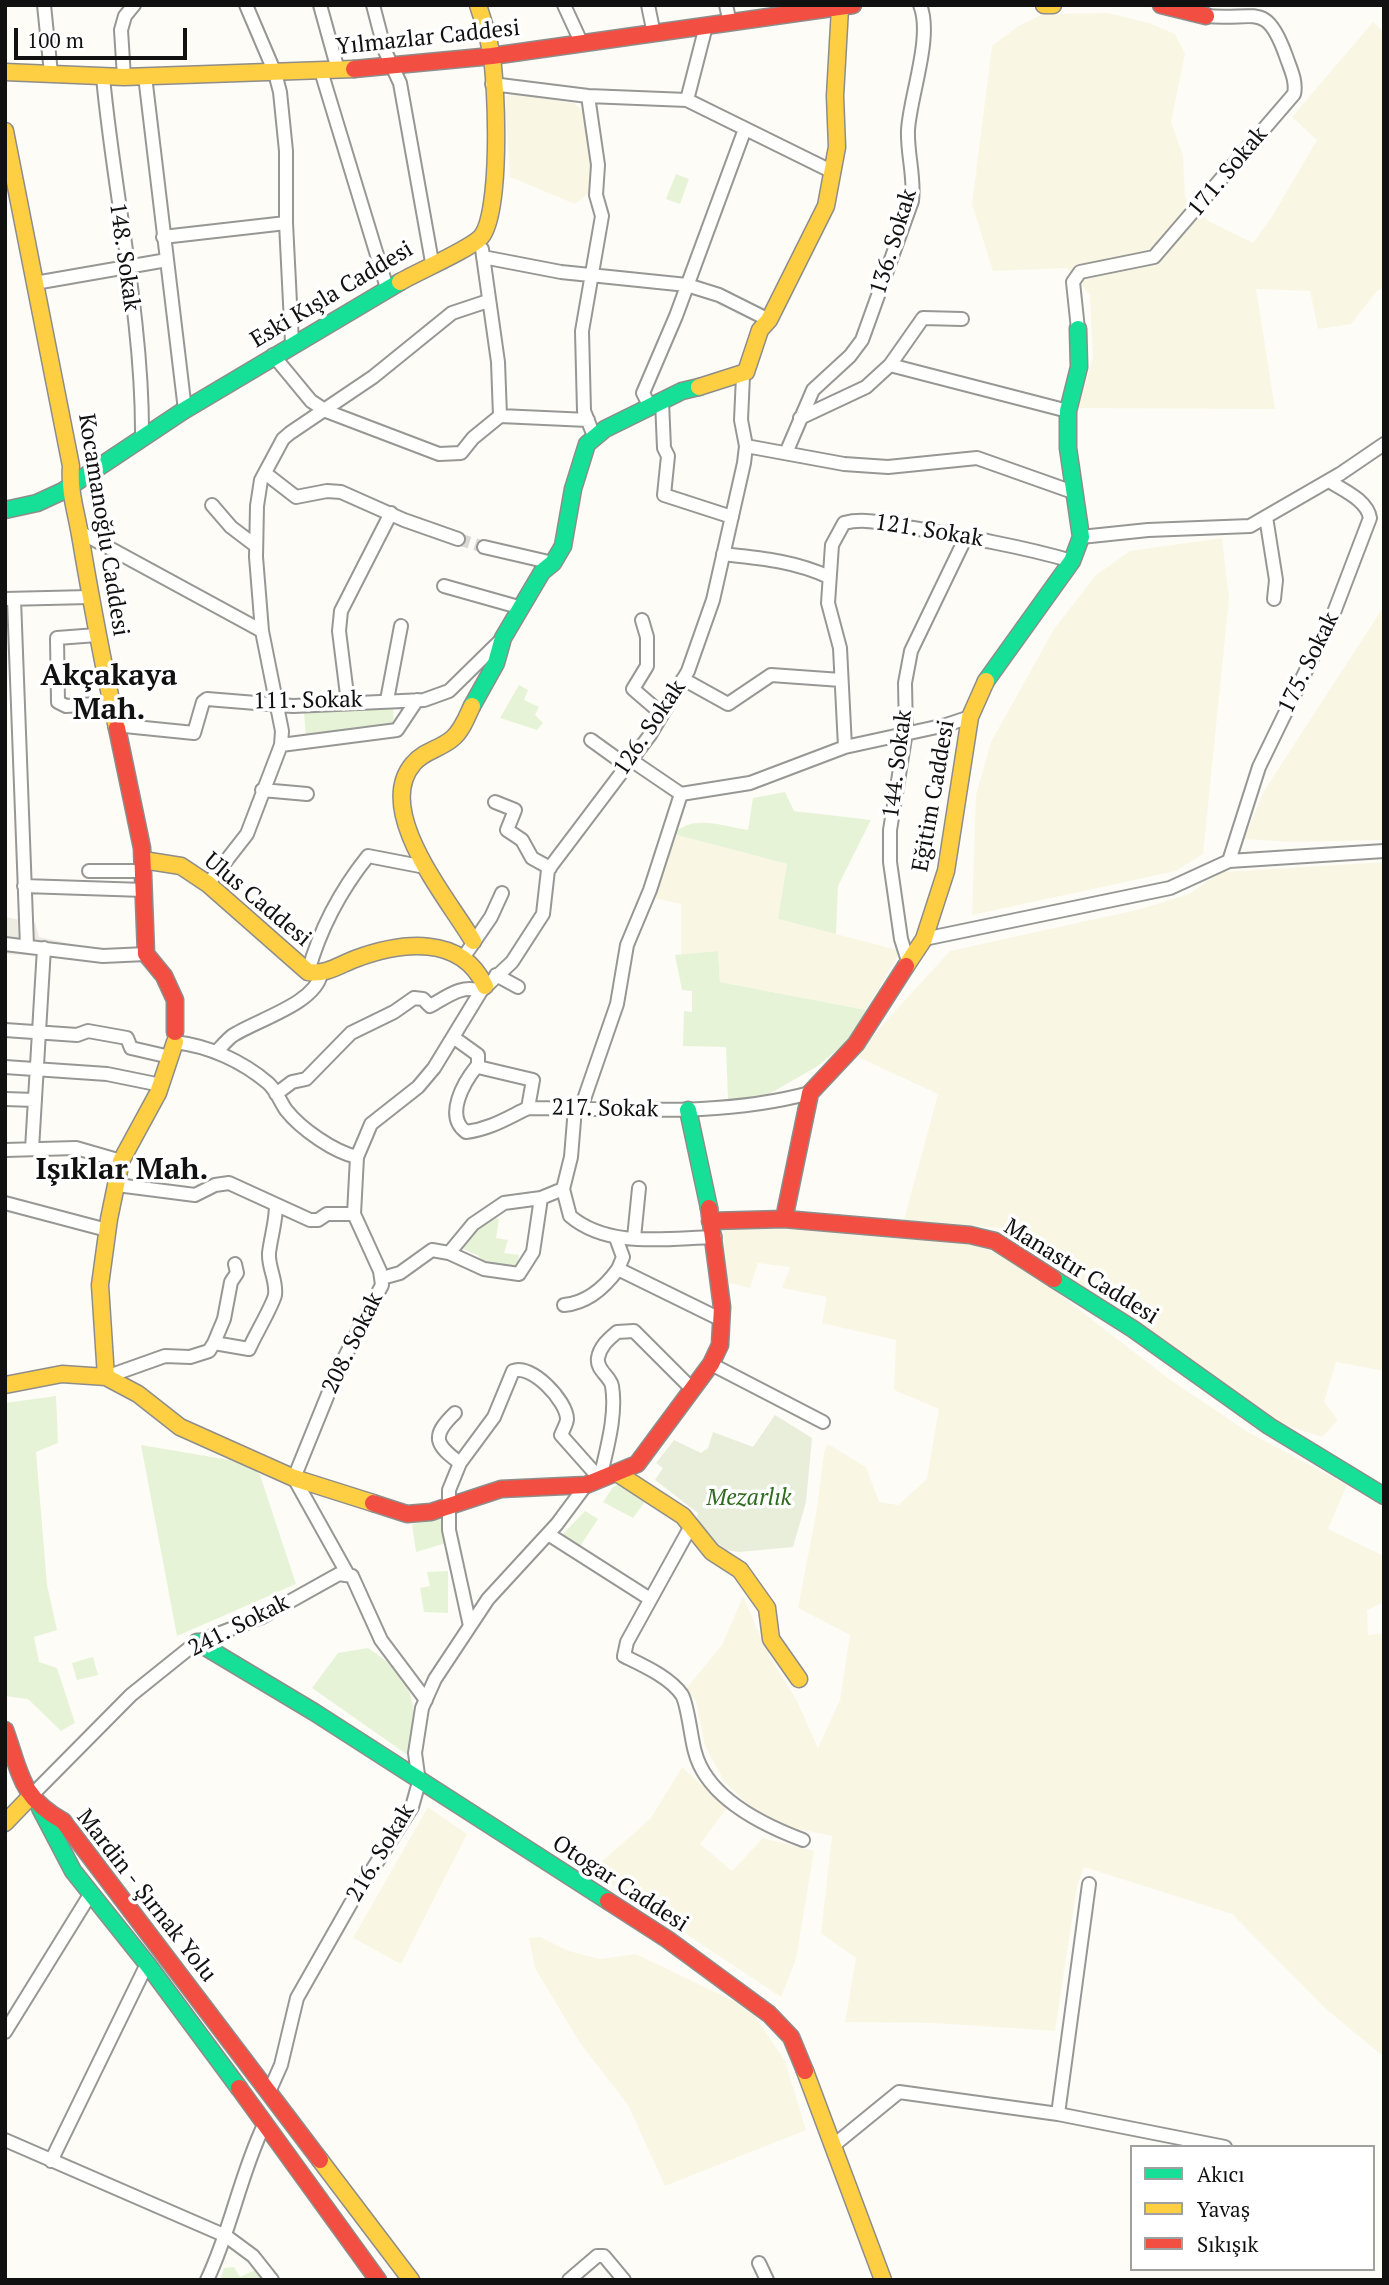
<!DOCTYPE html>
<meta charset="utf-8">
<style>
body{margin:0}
#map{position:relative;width:1389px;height:2285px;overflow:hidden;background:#fdfcf7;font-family:"PT Serif",serif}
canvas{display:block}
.frame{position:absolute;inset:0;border:7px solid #111;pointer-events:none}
.legend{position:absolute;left:1130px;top:2145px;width:245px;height:126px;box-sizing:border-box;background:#fff;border:2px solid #a0a0a0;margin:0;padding:9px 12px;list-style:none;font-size:21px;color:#111}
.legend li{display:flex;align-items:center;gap:14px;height:35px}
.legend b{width:35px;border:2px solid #a0a0a0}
.scale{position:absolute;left:14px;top:28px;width:173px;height:32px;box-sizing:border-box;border:4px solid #111;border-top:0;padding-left:9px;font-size:21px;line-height:24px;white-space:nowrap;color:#111;-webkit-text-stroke:5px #fff;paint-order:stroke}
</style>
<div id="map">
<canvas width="1389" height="2285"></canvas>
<div class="frame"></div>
<ul class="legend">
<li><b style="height:9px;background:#16e098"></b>Akıcı</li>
<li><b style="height:9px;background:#ffcf43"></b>Yavaş</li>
<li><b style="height:9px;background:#f24e42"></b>Sıkışık</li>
</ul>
<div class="scale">100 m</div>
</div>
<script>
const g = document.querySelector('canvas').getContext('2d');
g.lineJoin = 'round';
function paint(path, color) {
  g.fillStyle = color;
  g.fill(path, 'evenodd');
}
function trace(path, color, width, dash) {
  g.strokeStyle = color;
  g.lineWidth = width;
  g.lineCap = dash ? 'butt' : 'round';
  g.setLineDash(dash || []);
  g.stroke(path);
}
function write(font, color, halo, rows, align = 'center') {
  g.font = font + ' "PT Serif",serif';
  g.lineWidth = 7;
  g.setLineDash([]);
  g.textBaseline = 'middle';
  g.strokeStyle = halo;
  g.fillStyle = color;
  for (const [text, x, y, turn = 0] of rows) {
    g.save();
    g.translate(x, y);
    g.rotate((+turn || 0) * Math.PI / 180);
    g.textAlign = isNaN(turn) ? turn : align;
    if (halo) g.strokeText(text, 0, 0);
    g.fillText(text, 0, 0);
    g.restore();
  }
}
paint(new Path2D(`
 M1108,13L1149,23L1175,34L1185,54L1171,122L1183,155L1185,197L1210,222L1253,243L1273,215L1317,140L1292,117L1373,22L1384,32V287L1377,291L1351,324L1318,329L1310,291L1256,289L1275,409L1078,408L1093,358L1090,295L1067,268L993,271L972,204L992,46L1017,27L1043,14Z
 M517,94L574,103L584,112L593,166L590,192L575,204L510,177L505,96Z
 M1222,538L1229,599L1203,854L1176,871L972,915L976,795L991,742L1054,629L1096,575L1130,551Z
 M1384,606V840L1291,842L1244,839L1264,791Z
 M673,834L787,864L779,919L901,951L866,1010L720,982L718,951L681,955V904L653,898Z
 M1384,862V1371L1336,1362L1324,1402L1338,1420L1322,1437L1272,1421L1000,1228L904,1220L938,1094L858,1057L877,1031L950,951L1141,909L1189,894L1221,872Z
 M730,1224L932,1238L968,1243L1002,1255L1050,1287L1169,1379L1248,1432L1347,1485L1328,1529L1384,1556V1602L1367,1610L1368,1635L1384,1633V2057L1327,2010L1232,1914L1084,1867L1077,1887L1055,2031L934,2023L845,2022L856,1958L821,1933L832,1836L774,1824L746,1803L724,1781L705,1746L696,1701L685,1690L722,1645L743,1596L767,1652L796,1699L818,1748L840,1700L850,1635L798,1608L817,1509L824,1452L828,1444L866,1467L879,1502L898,1505L927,1479L939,1409L894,1390L896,1340L822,1323L827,1297L782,1288L790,1267L758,1263L750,1288L729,1283L726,1277L723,1230Z
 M682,1767L727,1808L700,1844L732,1871L763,1838L814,1851L796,1959L781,1997L591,1871L651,1818Z
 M428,1807L467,1834L401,1964L353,1938Z
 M540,1937L569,1951L600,1959L636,1954L750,2009L785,2061L806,2130L665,2186L628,2105L580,2043L535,1968L529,1938Z`), '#f9f7e4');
paint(new Path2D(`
 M676,174L689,179L680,204L666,199Z
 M519,685L528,690L524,700L539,707L535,715L543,723L537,730L500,718Z
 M393,705L394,729L306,738L304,713Z
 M785,792L794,811L871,820L838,886L836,934L778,919L787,864L673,834C693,814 723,826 748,830L753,798Z
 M718,951L720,982L866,1010L852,1037L818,1066L762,1098L728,1099L726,1047L683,1046L684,1011L692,1012V991L682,990L675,955Z
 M492,1217L499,1219L496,1238L508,1240L504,1253L519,1255L516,1270L480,1262L479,1256L461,1248L473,1229Z
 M56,1396L58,1443L36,1452L47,1585L57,1630L34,1637L39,1662L57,1668L75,1723L61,1731L28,1699L5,1696V1403Z
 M141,1445L247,1463L260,1475L296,1584L177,1636Z
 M623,1483L647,1499L633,1518L603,1502L613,1487Z
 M585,1511L598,1519L579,1548L561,1536Z
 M443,1519L446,1543L416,1552L412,1524Z
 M448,1571V1613L424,1612L420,1588L430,1586L427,1572Z
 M368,1648C417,1680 417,1704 412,1758L312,1688L338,1653Z
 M93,1657L98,1675L77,1680L72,1663Z
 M234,2267L240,2277L255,2270L262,2280H220L224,2268Z`), '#e7f3d7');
paint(new Path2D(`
 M775,1415L812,1438L806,1502L793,1547L739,1552L713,1548L695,1526L698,1513L655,1480L663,1468L656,1463L674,1440L701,1453L708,1448L713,1432L753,1447Z`), '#e9eedb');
paint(new Path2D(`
 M5,917L35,923L39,937L86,947L83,958L5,954Z`), '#edebe2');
trace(new Path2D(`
 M458,539L484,547`), '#dad9d4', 12, [12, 6]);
const street = new Path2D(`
 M44,5L51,73
 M246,5L275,73L280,92L286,151V223L292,343
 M320,5L338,70
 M373,5L385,51L400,83L432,262
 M564,5L581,42
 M648,5L654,34
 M726,5L730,23
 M321,71L387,288
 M145,76L185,410
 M103,77C114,196 143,318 142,438
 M124,77L121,30L125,16L134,5
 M492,84L588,96L687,100L833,172
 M588,96L598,165L596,195L602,216L582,331L584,411L594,436
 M687,100L706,26
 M163,237L286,223
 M482,249L498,362L500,416
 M483,257L561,272L687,285L719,295L769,320
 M35,283L167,260
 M1078,329L1073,282L1080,272L1154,257L1294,94C1297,81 1290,68 1286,56C1266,0 1256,21 1206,16
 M273,355L311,401L326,411L439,454L461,453L473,438L500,416L588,420
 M890,365L1068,411
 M662,401L664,448L668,456L664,495L732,517
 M650,407L643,393L676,316L745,129
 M800,418L866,387L890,365L923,318L962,319
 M746,446L844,464L888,467L977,458L1073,492
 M786,453L813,390L850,356L862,340L912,201C915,177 907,154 908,130C910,96 933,36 920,5
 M265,473L296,497L327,491L341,492L404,520L458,539
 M212,505L231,527L256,546
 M1266,517L1276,580L1274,599
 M80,532L262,631
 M1081,537L1148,530L1250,526L1340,474L1384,444
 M484,547L553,563
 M723,554C760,558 795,561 829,577
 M444,586L522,608
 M5,599L89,597
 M14,599L27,946
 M642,620L647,637V666L633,689L662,714
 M97,635L57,638L58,702L66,706L111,703
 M683,679L728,704L771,675L841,680
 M387,700L401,626
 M348,703L339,631L341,611L391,513
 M115,725L194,733L203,702L207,699L293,706L424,700L449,691L503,638
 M591,740L627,766
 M281,745L397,730L417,700
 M845,747L840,648L828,603L832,545L844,523C866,517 891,525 913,528C967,537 1020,546 1072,561
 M631,760L681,794L750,783L845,747L946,725L970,717
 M262,790L307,794
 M495,802L515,810L507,830L522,840L532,858L550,868
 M1229,861L1259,767L1333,615L1370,518C1367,500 1343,490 1329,481
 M89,871H144
 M208,884L247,834L281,745L282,731L262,631L256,557L257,506L261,480L283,439L290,433L373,377L452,313L488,301
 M24,886L144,890
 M924,939L1170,888L1229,861L1384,851
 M5,944L103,956L146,954
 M465,955L491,917L502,893
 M908,961L901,939L890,862V830L906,732L905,683L911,651L966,537
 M308,972C320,929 340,891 368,856L425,867
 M496,975L518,987
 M5,1030L77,1035L88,1031L127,1038L131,1048L170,1057
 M175,1033V1042C209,1046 242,1061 268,1083C276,1090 280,1101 286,1110C301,1129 334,1152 357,1157
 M453,1037L478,1055V1067L533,1080L528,1108C623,1108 717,1118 810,1093
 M216,1052C221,1047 226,1041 232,1036C256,1020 315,1004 321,974
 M477,1066C464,1082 444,1116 466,1132C490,1129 507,1118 528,1108
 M5,1067L107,1074L161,1085
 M276,1094L292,1082L306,1079L351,1033L394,1012L414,998L423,999L430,1006C447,997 461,984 481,991
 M5,1099L35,1100
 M575,1108L571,1157L563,1189L570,1216C609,1249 667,1238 715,1237
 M581,1108L617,1004L627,945L650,890L681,794
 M32,1149L44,948
 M5,1150L76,1148L121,1161
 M117,1185L195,1195L215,1185L229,1183L310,1220H318L327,1214H354
 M5,1203L107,1230
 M616,1238L623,1257L618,1269L722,1320
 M634,1238L639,1188
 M449,1253L484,1269L519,1274L533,1252L541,1198
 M382,1278L400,1273L432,1250L449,1253L473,1224L504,1203L541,1198L563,1189
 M564,1305C587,1303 605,1287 618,1269
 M214,1343L224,1319L231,1282L237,1273L235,1264
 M711,1364L823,1422
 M106,1377L165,1356L190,1357L209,1351L214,1343L249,1349C254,1337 273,1305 275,1295C277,1280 268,1268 269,1253C271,1236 276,1222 276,1205
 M455,1413C430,1437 436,1445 460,1463
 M600,1479C606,1451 617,1416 612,1386C610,1376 596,1370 598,1358C600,1346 609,1339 617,1332L634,1331L693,1390
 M691,1526L627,1642L624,1656C642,1665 670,1677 682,1695C688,1705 691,1739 695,1752C707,1798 763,1825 803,1840
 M548,1534L650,1599
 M347,1573L294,1478L337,1372L382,1285L380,1271L354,1214L357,1157L366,1136L371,1124L418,1087L434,1068L481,991L512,962L543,914L548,870L650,735L688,671L713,600L744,463L746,446L741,420L743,376
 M470,1626L449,1530V1490L460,1463L494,1417L513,1371C531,1363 567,1401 567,1419C567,1423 563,1430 561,1435L600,1479
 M30,1797L131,1695L197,1642L262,1617L339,1574L352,1576L381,1640L426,1700
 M5,2032L91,1893
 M269,2092L281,2065L297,1998L351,1903L412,1807L419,1782L415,1753L422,1708L435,1679L488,1599L557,1524L586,1485
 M1058,2114L1089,1884
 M5,2140L226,2236L253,2256L272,2280
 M834,2145L899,2092L1058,2114L1225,2147
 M51,2161L147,1964
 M759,2263L767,2280
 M207,2280C231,2230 240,2175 264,2125
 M569,2280L597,2256H604L624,2280`);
const fast = new Path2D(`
 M5,510L37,503L63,491L183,411L400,282
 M986,681L1072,561L1081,537L1068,448V411L1079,367L1078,329
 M472,706L496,663L503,638L542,572L553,563L563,546L573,489L587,444L605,429L682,391L699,387
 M688,1110L709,1208
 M1054,1279L1133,1329L1269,1426L1384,1496
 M197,1642L314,1712L608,1901
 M40,1808L73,1871L148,1965L239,2088`);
const slow = new Path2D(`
 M1044,5H1053
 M5,72L124,77L354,69
 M5,131L71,466C69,492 76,511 80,535C91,600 103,664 117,728
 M400,282C417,272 468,250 480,238C502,217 497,83 491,52C488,36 483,20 478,5
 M699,387L746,372L760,330L769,320L826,206L837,147L835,96L840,8
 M472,706C467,717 462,730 453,738C441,749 423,751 413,764C373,811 449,900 473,941
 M143,860L181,866L208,884L308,972C326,975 339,965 355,959C401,942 461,934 485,986
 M906,966L924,939L946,871L970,717L986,681
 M106,1377L100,1285L109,1219L121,1161L158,1093L175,1042
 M5,1385L62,1374L106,1377L138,1394L180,1427L294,1478L373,1503
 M617,1473L683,1516L712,1552L740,1570L767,1608L771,1639L799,1679
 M5,1823L30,1797
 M805,2071L883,2280
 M320,2160L411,2280`);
const jam = new Path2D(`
 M1161,5L1206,16
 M354,69L492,56L853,5
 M117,728L142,848L146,954L164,976L175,1000V1032
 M784,1219L810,1093L856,1044L906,966
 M710,1221L784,1219L970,1235L995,1241L1054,1279
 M373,1503L407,1514L431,1512L501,1489L586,1485L637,1464L711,1364L720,1345L722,1307L709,1208
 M5,1730C21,1774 20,1797 63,1821L320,2160
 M608,1901L667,1939L769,2014L791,2037L805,2071
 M239,2088L378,2280`);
trace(street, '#979795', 16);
trace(fast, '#8e8d8b', 19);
trace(slow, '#8e8d8b', 19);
trace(jam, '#8e8d8b', 19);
trace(street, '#fffffe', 12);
trace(fast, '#16e098', 16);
trace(slow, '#ffcf43', 16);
trace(jam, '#f24e42', 16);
write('23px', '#111', '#fff', [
 ["Yılmazlar Caddesi",428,38,-6],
 ["171. Sokak",1228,172,-50],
 ["136. Sokak",894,242,-73],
 ["148. Sokak",124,257,82],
 ["Eski Kışla Caddesi",332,295,-31],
 ["Kocamanoğlu Caddesi",103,525,81],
 ["121. Sokak",929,531,9],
 ["175. Sokak",1309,663,-64],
 ["111. Sokak",308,701,-1],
 ["126. Sokak",650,728,-56],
 ["144. Sokak",898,764,-83],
 ["Eğitim Caddesi",934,796,-80],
 ["Ulus Caddesi",257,900,40],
 ["217. Sokak",605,1109,1],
 ["Manastır Caddesi",1081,1272,32],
 ["208. Sokak",353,1343,-64],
 ["241. Sokak",239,1626,-27],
 ["216. Sokak",381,1853,-59],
 ["Otogar Caddesi",620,1884,33],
 ["Mardin - Şırnak Yolu",146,1896,52]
]);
write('italic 23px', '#2f6b1f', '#fff', [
 ["Mezarlık",749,1498]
]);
write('bold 30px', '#111', '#fff', [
 ["Akçakaya",109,676],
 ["Mah.",109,710],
 ["Işıklar Mah.",122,1170]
]);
</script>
